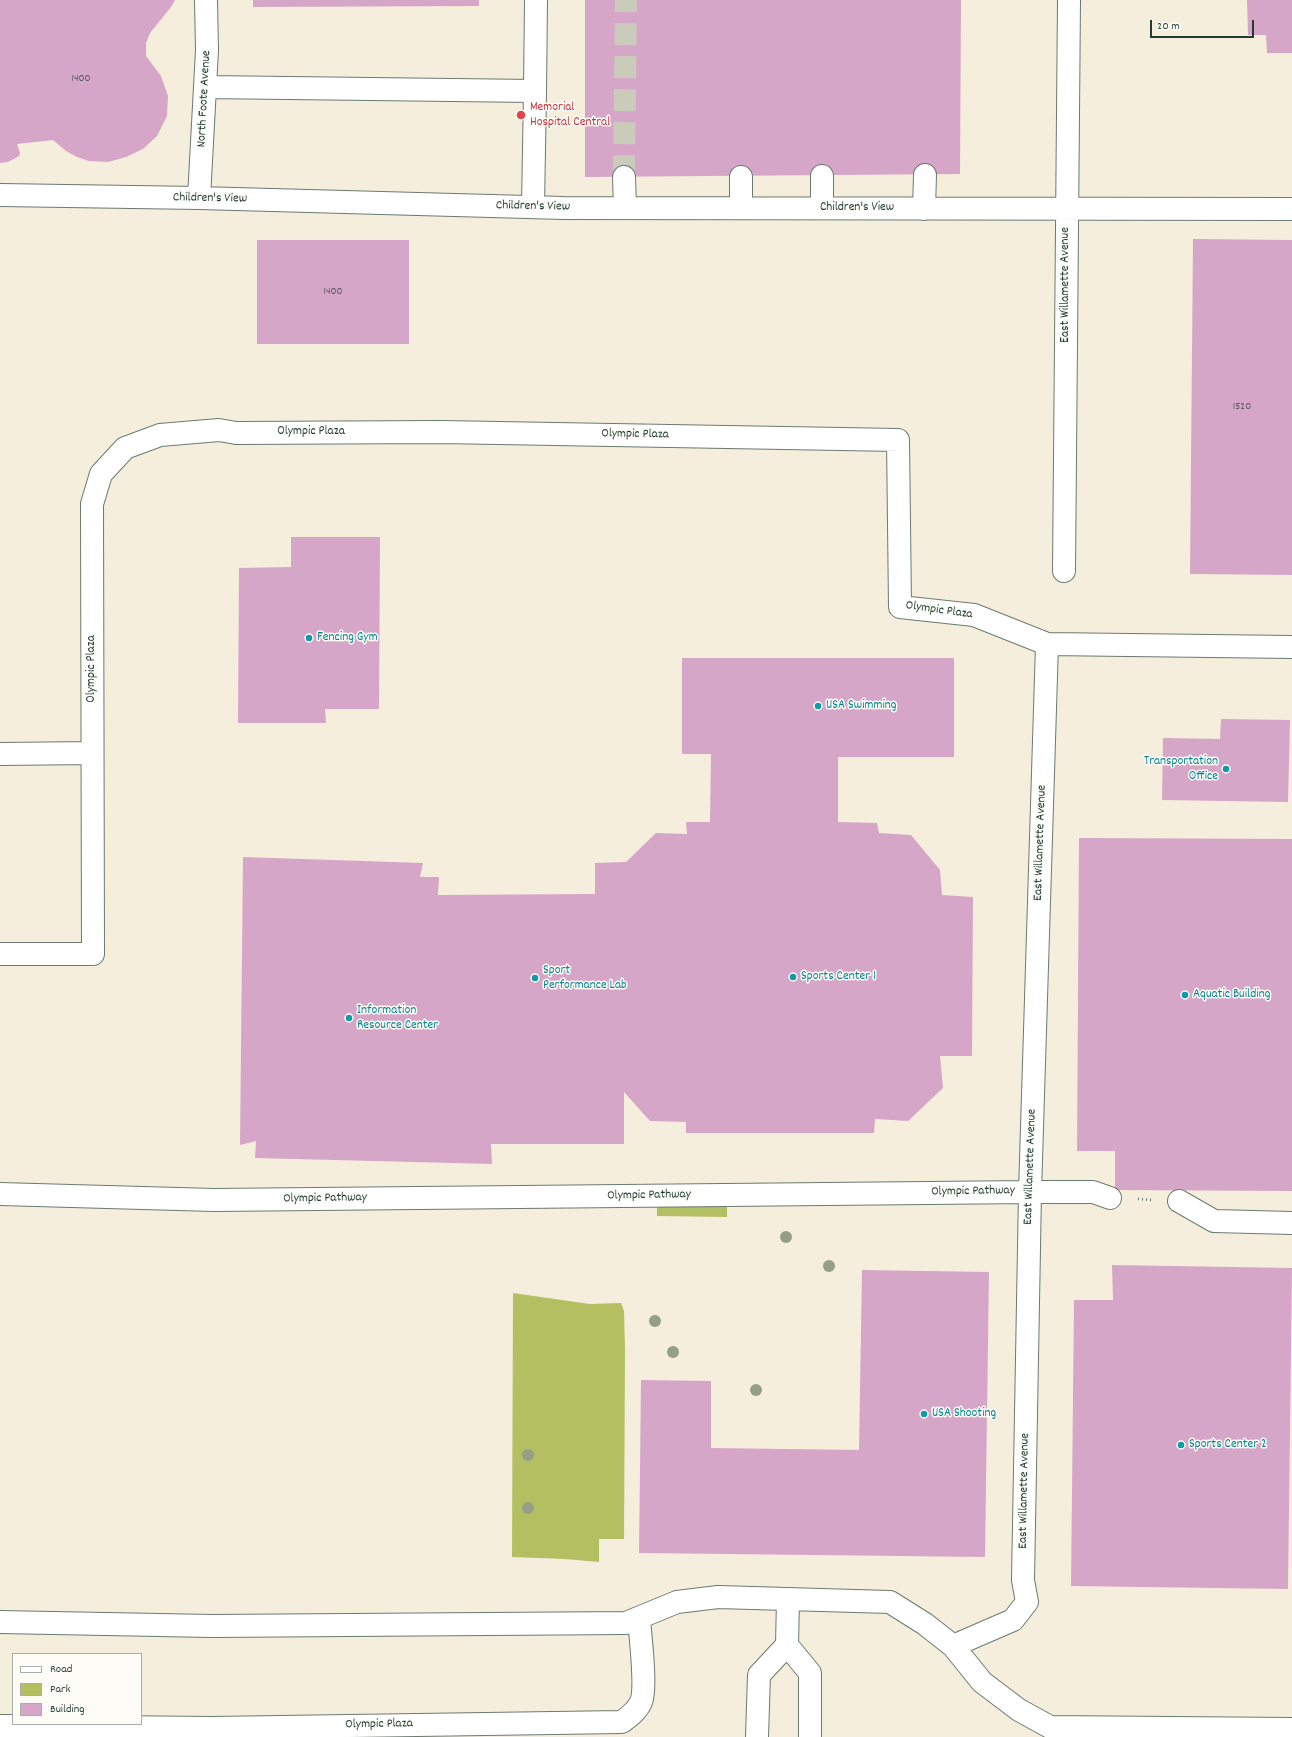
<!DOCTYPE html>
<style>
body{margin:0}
#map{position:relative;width:1292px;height:1737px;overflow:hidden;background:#f5eedc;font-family:Dekko,sans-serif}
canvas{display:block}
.legend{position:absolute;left:12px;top:1653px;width:130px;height:72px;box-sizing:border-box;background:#fdfcf7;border:1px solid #a4b0a9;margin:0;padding:5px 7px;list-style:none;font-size:12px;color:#1f3d34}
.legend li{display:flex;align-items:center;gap:8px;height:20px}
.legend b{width:20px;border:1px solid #a4b0a9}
.scale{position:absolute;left:1150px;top:20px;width:104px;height:18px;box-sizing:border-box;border:2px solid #1f3d34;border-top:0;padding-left:5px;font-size:12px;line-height:14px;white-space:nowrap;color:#1f3d34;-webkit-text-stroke:3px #fdfcf7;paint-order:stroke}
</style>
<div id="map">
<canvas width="1292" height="1737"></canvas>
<ul class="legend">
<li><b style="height:5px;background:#fff"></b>Road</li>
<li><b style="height:11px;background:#b3bf61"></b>Park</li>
<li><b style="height:11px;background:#d6a6c8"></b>Building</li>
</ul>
<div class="scale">20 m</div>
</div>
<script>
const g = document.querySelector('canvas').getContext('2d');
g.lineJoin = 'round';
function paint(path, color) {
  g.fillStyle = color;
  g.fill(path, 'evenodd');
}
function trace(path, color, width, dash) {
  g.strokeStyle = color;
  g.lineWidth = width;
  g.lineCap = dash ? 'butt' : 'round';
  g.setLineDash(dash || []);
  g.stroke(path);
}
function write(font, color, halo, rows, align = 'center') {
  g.font = font + ' Dekko,sans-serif';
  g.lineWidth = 3;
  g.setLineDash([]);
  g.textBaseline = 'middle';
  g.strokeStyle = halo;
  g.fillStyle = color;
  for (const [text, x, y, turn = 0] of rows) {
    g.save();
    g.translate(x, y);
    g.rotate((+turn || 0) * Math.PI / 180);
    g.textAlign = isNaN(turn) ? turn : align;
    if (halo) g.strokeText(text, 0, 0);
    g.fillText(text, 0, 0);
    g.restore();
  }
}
paint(new Path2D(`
 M727,1184V1217L657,1216V1185Z
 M513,1293L590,1304L621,1303L624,1311L625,1350L624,1539H599V1562L565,1559L512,1557Z`), '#b3bf61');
paint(new Path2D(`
 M0,0H175L171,7L150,33L146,43V56L161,76L168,96L167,116L157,136L143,149L126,157L108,162L89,161L77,157L66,151L53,140L17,144L20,153L19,156L8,162L0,163Z
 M253,0H479V6L253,7Z
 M585,0H961L960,174L585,177Z
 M1247,0H1292V53H1267L1266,35H1248Z
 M1193,239L1292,240V575L1190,574Z
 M257,240H409V344H257Z
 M291,537H380L379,709H325L326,723H238L239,568L291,567Z
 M682,658H954V757H838V822L877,823L879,833L911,835L940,870L942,895L973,897L972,1056H940L943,1088L908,1121L875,1119L874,1133H686V1122L650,1121L624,1092V1144H491L492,1164L255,1158L256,1141L240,1145L243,857L423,863L420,877H439L438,895L595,894V863L626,862L656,833L687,834L686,822H710L711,754H682Z
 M1221,719L1290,720L1288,802L1162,800L1163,738L1220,739Z
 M1079,838L1292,839V1191L1115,1190V1151H1077Z
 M1112,1265L1292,1268L1288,1589L1071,1586L1074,1300H1113Z
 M862,1270L989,1272L985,1557L639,1553L641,1380L711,1381V1448L859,1450Z`), '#d6a6c8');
trace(new Path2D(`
 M624,177L626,0`), '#cacbba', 22, [22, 11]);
const minor = new Path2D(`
 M206,87L535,91L533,207
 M535,91L536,0
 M624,177L625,208
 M0,195L199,198L564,208L1292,209
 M199,198L207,50L206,0
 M741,208V177
 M822,208V176
 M924,209L925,175
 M1064,571L1069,0
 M0,754L92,753
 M0,954H93L92,504L101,474L125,448L160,435L219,430L236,433L441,432L898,440L900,607L974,615L1047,644L1292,647
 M0,1194L214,1200L1030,1192H1093L1110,1198
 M1179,1201L1214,1221L1292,1223
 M0,1622L212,1626L626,1623L677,1602L718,1597L890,1602L925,1624L953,1646L982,1682L1019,1710L1050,1727L1292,1729
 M787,1645L788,1599
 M953,1646L1013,1620L1027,1602L1023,1580L1030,1192L1047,644
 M0,1726L212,1728L622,1722C630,1716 637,1711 641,1702C647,1688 640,1635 639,1618
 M757,1737L759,1675L787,1645L810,1673V1737`);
trace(minor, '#6a7b6f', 24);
trace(new Path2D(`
 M1138,1199L1151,1200`), '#6a7b6f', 2.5, [1, 3]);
trace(minor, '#fff', 22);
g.fillStyle = '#949f86';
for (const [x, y] of [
 [786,1237],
 [829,1266],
 [655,1321],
 [673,1352],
 [756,1390],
 [528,1455],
 [528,1508]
]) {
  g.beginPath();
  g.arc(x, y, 6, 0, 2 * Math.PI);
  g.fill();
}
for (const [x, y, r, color] of [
 [521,115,5,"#e0444e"],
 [309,638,4,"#0f9aa8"],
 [818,706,4,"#0f9aa8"],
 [1226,769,4,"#0f9aa8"],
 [793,977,4,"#0f9aa8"],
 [535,978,4,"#0f9aa8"],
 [1185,995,4,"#0f9aa8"],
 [349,1018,4,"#0f9aa8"],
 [924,1414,4,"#0f9aa8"],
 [1181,1445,4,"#0f9aa8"]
]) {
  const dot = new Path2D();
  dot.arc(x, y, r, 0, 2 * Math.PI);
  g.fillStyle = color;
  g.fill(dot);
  trace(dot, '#fdfcf7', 1.5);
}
write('11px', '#4d5759', null, [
 ["1400",81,79],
 ["1400",333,292],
 ["1520",1242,407]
]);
write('13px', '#1f3d34', '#fdfcf7', [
 ["North Foote Avenue",205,99,-87],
 ["Children's View",210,199,1],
 ["Children's View",533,207,1],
 ["Children's View",857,208],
 ["East Willamette Avenue",1066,285,-90],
 ["Olympic Plaza",311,432],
 ["Olympic Plaza",635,435,1],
 ["Olympic Plaza",939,611,8],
 ["Olympic Plaza",92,669,-90],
 ["East Willamette Avenue",1041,843,-88],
 ["East Willamette Avenue",1031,1167,-88],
 ["Olympic Pathway",973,1192,-1],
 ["Olympic Pathway",649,1196,-1],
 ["Olympic Pathway",325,1199,-1],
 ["East Willamette Avenue",1025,1491,-89],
 ["Olympic Plaza",379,1725,-1]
]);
write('13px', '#be3a42', '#fdfcf7', [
 ["Memorial",530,108],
 ["Hospital Central",530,123]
], 'left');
write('13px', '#0d838f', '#fdfcf7', [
 ["Fencing Gym",317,638],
 ["USA Swimming",826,706],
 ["Transportation",1218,762,"right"],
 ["Office",1218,777,"right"],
 ["Sport",543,971],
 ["Performance Lab",543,986],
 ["Sports Center 1",801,977],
 ["Aquatic Building",1193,995],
 ["Information",357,1011],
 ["Resource Center",357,1026],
 ["USA Shooting",932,1414],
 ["Sports Center 2",1189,1445]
], 'left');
</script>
